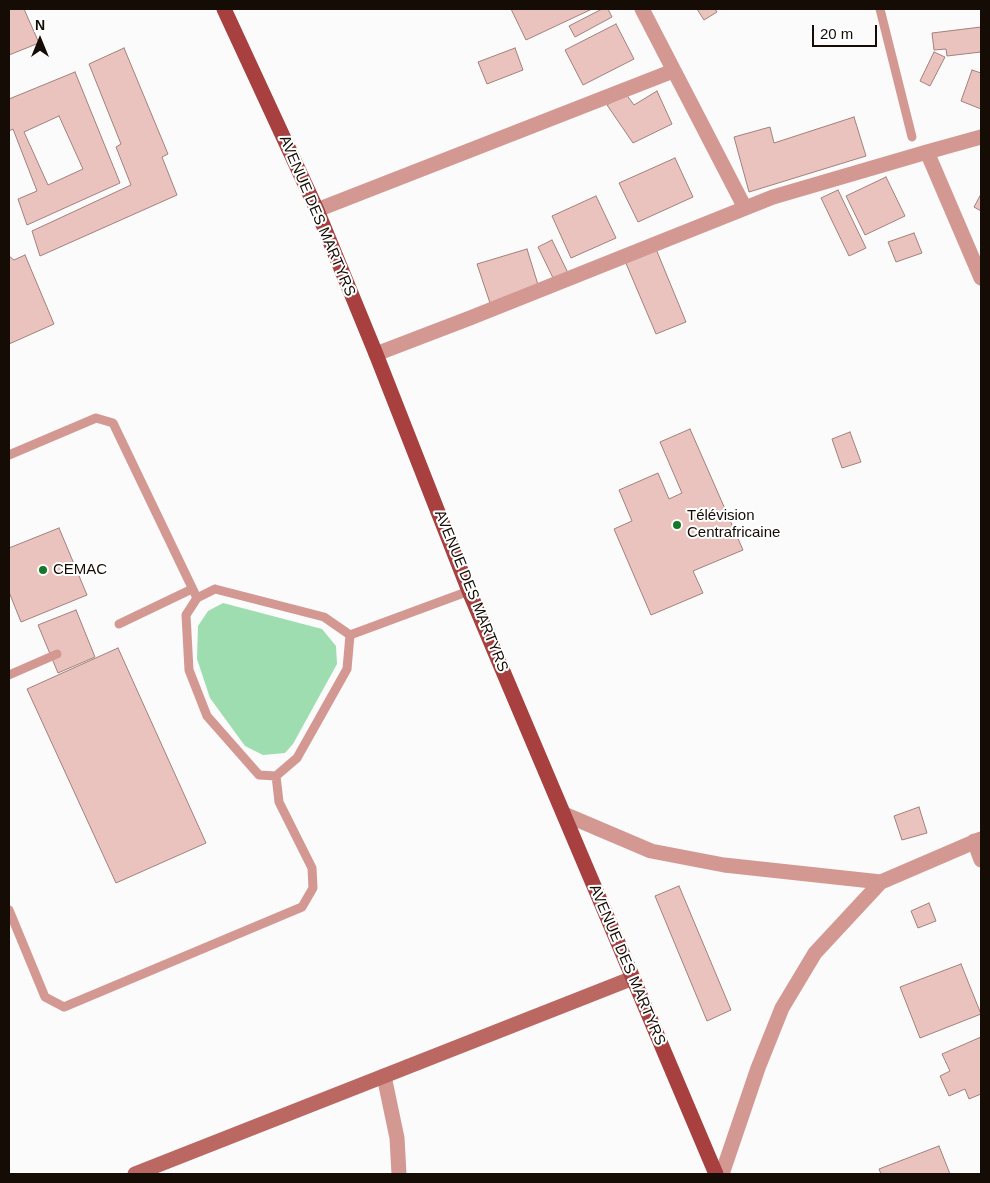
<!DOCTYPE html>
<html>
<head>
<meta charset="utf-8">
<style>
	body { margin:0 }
	#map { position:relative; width:990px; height:1183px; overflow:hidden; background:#fbfbfb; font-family:Helvetica,sans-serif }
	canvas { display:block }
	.frame { position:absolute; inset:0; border:10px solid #150c05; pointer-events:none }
	.north { position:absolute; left:15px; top:15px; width:50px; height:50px; -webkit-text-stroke:4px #fff; paint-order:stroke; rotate:0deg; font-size:14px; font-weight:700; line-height:20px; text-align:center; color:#150c05 }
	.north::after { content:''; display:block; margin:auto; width:18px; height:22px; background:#150c05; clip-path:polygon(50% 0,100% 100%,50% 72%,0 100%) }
	.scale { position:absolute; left:812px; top:25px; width:65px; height:22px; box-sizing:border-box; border:2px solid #150c05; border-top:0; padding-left:6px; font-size:15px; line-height:18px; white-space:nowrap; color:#150c05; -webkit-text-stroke:4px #fff; paint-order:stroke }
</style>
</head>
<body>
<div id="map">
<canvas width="990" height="1183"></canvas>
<div class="frame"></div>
<div class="north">N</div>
<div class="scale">20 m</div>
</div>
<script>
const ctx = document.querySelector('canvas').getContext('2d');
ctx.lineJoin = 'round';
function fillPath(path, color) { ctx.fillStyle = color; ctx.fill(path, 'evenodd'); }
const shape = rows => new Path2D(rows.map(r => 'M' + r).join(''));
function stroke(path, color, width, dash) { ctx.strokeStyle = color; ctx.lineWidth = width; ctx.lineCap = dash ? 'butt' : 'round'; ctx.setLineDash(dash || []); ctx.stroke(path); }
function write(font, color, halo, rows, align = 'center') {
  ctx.font = font + ' Helvetica,sans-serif'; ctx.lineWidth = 4; ctx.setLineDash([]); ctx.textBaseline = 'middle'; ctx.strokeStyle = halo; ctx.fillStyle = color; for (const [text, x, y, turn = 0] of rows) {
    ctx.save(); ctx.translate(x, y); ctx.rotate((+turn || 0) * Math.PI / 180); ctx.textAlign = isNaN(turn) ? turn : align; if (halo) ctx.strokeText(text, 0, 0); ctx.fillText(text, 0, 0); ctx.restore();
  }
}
const green = shape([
	[223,603,322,629,336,646,337,664,293,744,285,753,263,755,245,746,210,698,197,659,198,626,208,611]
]);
const building = shape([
	[9,9,24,9,39,43,9,55,9,9],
	[511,9,592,9,526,40,511,9],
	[602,9,608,9,612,17,575,37,569,26,602,9],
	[697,9,715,9,717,12,704,20,697,9],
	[616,24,634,59,583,85,565,50,616,24],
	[981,27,981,52,947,56,946,49,934,50,932,33,981,27],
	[124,48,168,154,162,157,177,195,40,256,32,231,131,185,116,147,121,144,89,64,124,48],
	[515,48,523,70,487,84,478,62,515,48],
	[934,52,945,57,930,86,920,81,934,52],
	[972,70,981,73,981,109,961,101,972,70],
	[75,72,120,183,27,225,18,199,37,191,13,129,9,131,9,99,75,72],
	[59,116,83,169,48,185,24,132,59,116],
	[657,91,672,124,633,143,607,105,626,94,634,105,657,91],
	[854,117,866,156,749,192,734,137,770,127,774,143,854,117],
	[675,158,693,197,638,222,619,183,675,158],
	[886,177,905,216,865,235,846,196,886,177],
	[838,190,866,248,849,256,821,198,838,190],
	[981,194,981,211,974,207,981,194],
	[596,196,616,238,571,258,552,216,596,196],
	[914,233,922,253,896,262,888,242,914,233],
	[552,240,568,273,554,280,538,247,552,240],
	[527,249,539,288,490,303,477,264,527,249],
	[656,249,686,322,656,334,625,261,656,249],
	[25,255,54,324,9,344,9,256,14,260,25,255],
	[690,429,743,550,693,571,703,593,651,615,614,529,632,521,619,490,658,473,669,499,682,493,660,442,690,429],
	[850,432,861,462,842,468,832,439,850,432],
	[59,528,87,595,21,622,9,592,9,548,59,528],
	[76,610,95,657,58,673,38,625,76,610],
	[118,648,206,843,116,883,27,689,118,648],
	[919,807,927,833,902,840,894,816,919,807],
	[679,886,731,1010,707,1021,655,896,679,886],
	[929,903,936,921,918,928,911,911,929,903],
	[961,964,981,1014,920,1038,900,987,961,964],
	[981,1037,981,1094,969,1099,965,1089,949,1096,940,1076,950,1071,942,1054,981,1037],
	[939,1146,950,1174,881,1174,879,1169,939,1146]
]);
const lane = shape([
	[880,9,912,137],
	[9,455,96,418,113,423,197,598],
	[215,589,324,617,350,635,347,669,297,758,276,776,259,775,207,716,189,670,186,615,197,598,215,589],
	[119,624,192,589],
	[350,635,469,591],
	[9,675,57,654],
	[9,910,45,997,64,1007,302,907,313,888,312,868,279,802,276,776]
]);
const street = shape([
	[642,9,745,208],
	[927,152,981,278],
	[317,210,673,71],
	[376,354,470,318,773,197,927,152,981,137],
	[564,814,651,851,724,865,881,882],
	[974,841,981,860],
	[384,1076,397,1138,399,1174],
	[722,1174,758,1068,782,1008,815,953,881,882,981,839]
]);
const secondary = shape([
	[135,1174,633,978]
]);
const primary = shape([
	[224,9,317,210,376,354,469,591,716,1174]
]);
const markers = [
	[677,525,5,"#157728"],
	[43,570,5,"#157728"]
];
const streetNames = [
	["AVENUE DES MARTYRS",317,216,67],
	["AVENUE DES MARTYRS",471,591,68],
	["AVENUE DES MARTYRS",627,965,67]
];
const poiNames = [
	["Télévision",687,516],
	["Centrafricaine",687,533],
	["CEMAC",53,570]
];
fillPath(green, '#9eddaf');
fillPath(building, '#eac3be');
stroke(building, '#a3807b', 1);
stroke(lane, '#d49893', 9);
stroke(street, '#d49893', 15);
stroke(secondary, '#bb6762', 15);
stroke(primary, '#a7403e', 15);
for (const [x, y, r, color] of markers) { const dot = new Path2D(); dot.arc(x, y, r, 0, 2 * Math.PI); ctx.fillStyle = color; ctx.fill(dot); stroke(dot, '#fff', 2); }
write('15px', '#150c05', '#fff', streetNames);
write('15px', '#150c05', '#fff', poiNames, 'left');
</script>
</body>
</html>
